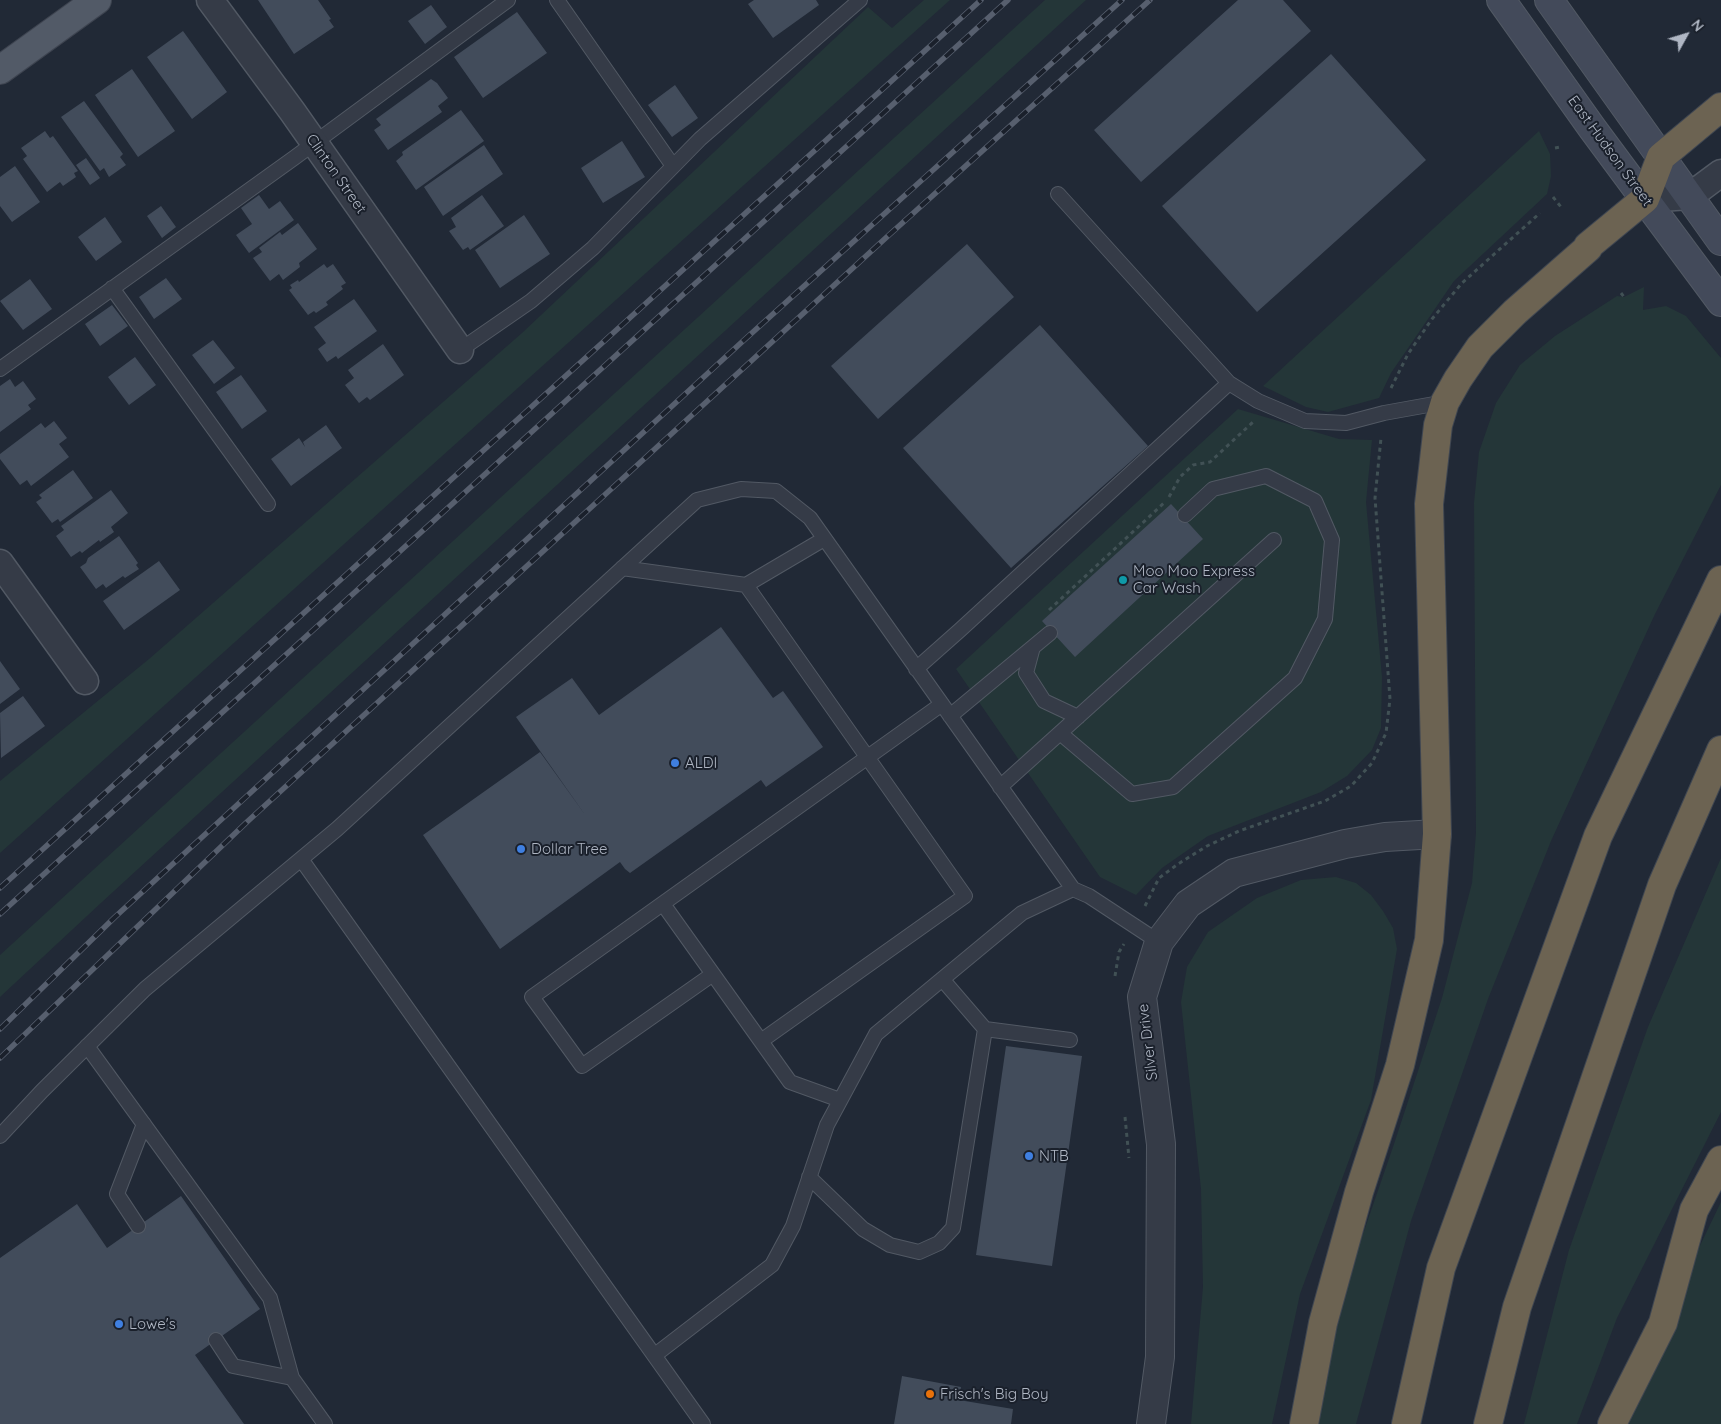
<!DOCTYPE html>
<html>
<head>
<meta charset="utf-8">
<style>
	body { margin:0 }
	#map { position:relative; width:1721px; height:1424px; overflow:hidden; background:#212936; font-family:Quicksand,sans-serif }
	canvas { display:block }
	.north { position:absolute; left:1661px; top:10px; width:50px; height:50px; -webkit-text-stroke:4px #1a202b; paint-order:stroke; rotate:51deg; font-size:14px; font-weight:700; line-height:20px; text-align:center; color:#afb6c3 }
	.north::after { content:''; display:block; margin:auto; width:18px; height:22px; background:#afb6c3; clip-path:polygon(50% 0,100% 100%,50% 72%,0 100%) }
</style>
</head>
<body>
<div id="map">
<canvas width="1721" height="1424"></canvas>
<div class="north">N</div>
</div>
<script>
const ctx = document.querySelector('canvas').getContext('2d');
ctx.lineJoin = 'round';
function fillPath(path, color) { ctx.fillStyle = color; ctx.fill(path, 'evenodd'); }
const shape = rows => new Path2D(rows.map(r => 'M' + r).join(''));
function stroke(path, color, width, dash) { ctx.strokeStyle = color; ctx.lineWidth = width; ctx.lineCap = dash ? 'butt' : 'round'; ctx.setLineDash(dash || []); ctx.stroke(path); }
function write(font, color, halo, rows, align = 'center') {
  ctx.font = font + ' Quicksand,sans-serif'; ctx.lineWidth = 4; ctx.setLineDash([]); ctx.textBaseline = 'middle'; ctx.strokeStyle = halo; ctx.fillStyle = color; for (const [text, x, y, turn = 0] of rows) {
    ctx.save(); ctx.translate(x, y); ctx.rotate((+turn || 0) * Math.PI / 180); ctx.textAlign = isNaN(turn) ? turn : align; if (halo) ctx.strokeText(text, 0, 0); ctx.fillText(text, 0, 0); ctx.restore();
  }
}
const green = shape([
	[924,0,950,0,0,853,0,781,149,659,522,333,868,7,892,28],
	[1045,0,1086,0,102,902,0,997,0,955],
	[1539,131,1550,154,1551,176,1547,194,1454,281,1391,373,1379,398,1328,412,1306,407,1263,386],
	[1644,287,1643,310,1666,306,1686,316,1721,358,1721,485,1655,614,1551,841,1488,999,1411,1221,1356,1424,1310,1424,1342,1295,1394,1144,1442,998,1472,883,1476,833,1474,503,1479,452,1496,403,1520,365,1555,336,1617,296,1624,297],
	[1238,409,1339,439,1372,440,1366,502,1382,677,1381,728,1372,750,1347,776,1321,792,1208,836,1162,868,1136,895,1100,877,956,669],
	[1721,858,1721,1112,1617,1318,1577,1424,1524,1424,1569,1250,1648,1027],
	[1336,877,1356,883,1371,895,1383,911,1393,928,1397,949,1371,1100,1300,1294,1272,1424,1191,1424,1203,1287,1201,1189,1181,1002,1187,967,1208,932,1257,898,1301,880],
	[1721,1202,1721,1424,1619,1424,1642,1366]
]);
const building = shape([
	[258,0,318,0,331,19,329,20,334,27,294,54],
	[754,0,816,0,819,5,773,38,748,4],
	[1238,0,1283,0,1311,31,1141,182,1094,130],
	[431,5,447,27,425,44,408,21],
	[517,12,547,53,483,98,454,57],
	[183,31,227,92,192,119,147,57],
	[1331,54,1426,160,1257,312,1162,206],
	[132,69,175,131,138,157,95,95],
	[431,79,437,83,448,98,438,106,442,112,388,150,374,130,381,125,376,119],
	[675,85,698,118,672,137,648,105],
	[84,101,123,154,120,157,126,165,109,177,104,168,100,171,61,117],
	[461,110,484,141,416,190,396,161,403,155,402,152],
	[45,131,50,138,53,136,78,171,74,173,76,177,63,186,60,182,47,192,23,159,27,156,21,148],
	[622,141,645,177,603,203,581,168],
	[484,145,503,174,443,216,424,187],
	[86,158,100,178,90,185,76,165],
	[15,166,40,202,12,222,0,206,0,177],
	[259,195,269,209,280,201,294,220,249,253,236,235,252,224,241,208],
	[482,195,504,226,470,250,468,247,463,250,449,231,456,227,451,218],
	[161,206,176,227,162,238,147,216],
	[524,215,550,254,500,288,475,250],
	[105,217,122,242,96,261,78,237],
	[298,223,317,249,299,263,300,267,283,280,279,274,270,281,253,258,262,252,259,248,280,232,282,235],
	[967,244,1014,297,878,419,831,366],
	[324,264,327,268,333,264,346,283,341,286,343,289,326,302,328,305,316,313,314,311,308,315,289,290,292,288,290,285,298,280,299,282],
	[166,278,182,299,154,319,139,297],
	[30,279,52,309,23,330,0,301],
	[354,299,377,331,338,359,336,356,327,362,318,349,326,343,314,327],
	[112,305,128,326,100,346,85,324],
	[1040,325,1148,446,1011,568,903,448],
	[213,340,235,368,214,384,192,355],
	[383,344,404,375,370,400,367,397,359,403,345,385,354,378,348,370],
	[135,357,156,385,129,405,108,377],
	[241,375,267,411,242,429,216,392],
	[10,379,15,387,23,381,36,399,28,405,31,409,0,432,0,386],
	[54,421,67,438,59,444,69,457,31,486,27,480,20,485,0,459,0,454,41,423,45,428],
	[326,425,342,448,291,486,271,459,299,438,305,447,303,442],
	[73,470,93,498,60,522,58,519,52,523,36,502,42,498,39,495],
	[111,490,128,513,111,527,114,532,100,542,99,540,82,553,80,551,71,557,56,536,64,530,61,526],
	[1171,504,1203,539,1075,657,1042,621],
	[119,536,138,563,136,565,139,569,125,578,123,576,106,588,103,584,96,589,80,567,86,563,88,558],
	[159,561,180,590,124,630,103,601],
	[721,627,773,698,783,691,823,747,766,787,761,780,630,873,625,869,620,862,500,949,423,835,540,752,586,816,516,717,572,678,599,715],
	[0,661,20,689,0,704],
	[23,696,45,726,1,758,0,713],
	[1006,1046,1082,1056,1052,1266,976,1255],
	[181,1196,260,1309,195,1355,244,1424,0,1424,0,1258,77,1204,107,1248],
	[902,1376,961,1387,959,1400,1013,1409,1011,1424,894,1424]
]);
const path = shape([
	[1555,148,1560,147],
	[1553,197,1561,207],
	[1621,293,1624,297],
	[1391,388,1408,354,1432,319,1462,283,1540,213],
	[1169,497,1180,477,1193,465,1210,462,1253,422],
	[1049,610,1165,502],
	[1145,906,1159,878,1178,864,1207,846,1239,831,1325,801,1351,786,1372,763,1386,733,1390,699,1375,498,1381,438],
	[1115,976,1119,952,1124,944],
	[1125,1117,1129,1158]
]);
const service = shape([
	[557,0,673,166],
	[112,288,268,504],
	[460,350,531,301,593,248,700,139,860,0],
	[0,369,294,158,508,0],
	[1229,383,1258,401,1305,421,1346,423,1384,413,1445,402],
	[622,568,746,585,824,539],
	[746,585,965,896,761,1041],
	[1033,647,1026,673,1044,701,1078,717],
	[916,669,960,630,1229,383,1058,194],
	[950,716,1050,633],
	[1060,733,1132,794,1173,787,1295,678,1325,619,1332,540,1315,501,1266,476,1213,489,1185,515],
	[1000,787,1274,540],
	[301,859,703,1424],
	[663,904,790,1082,840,1100],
	[713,974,582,1066,532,997,942,704],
	[985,1029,1070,1040],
	[87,1046,270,1298,292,1378,325,1424],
	[0,1136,42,1091,145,989,337,829,697,500,741,489,776,491,810,518,1073,889],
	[809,1177,863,1229,890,1245,919,1252,939,1243,953,1228,985,1029,942,979],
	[138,1226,117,1194,144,1124],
	[216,1340,233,1366,292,1378],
	[655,1355,772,1265,793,1226,827,1125,876,1034,1022,913,1073,889,1089,896,1159,942]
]);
const minor = shape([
	[210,0,292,111,460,350],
	[1645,199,1690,196,1721,173],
	[0,563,85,681]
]);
const tertiary = shape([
	[1151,1424,1160,1357,1161,1144,1142,997,1159,942,1188,904,1234,873,1345,844,1385,837,1437,834]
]);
const secondary = shape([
	[1501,0,1592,128,1721,302],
	[1549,0,1721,241]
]);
const primary = shape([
	[0,70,97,0]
]);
const motorway = shape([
	[1304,1424,1323,1323,1359,1192,1400,1065,1429,940,1437,834,1429,504,1438,425,1445,402,1458,379,1480,347,1515,312,1588,248,1588,246,1645,199,1661,157,1721,107],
	[1406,1424,1441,1268,1598,836,1721,580],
	[1488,1424,1517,1307,1662,885,1721,750],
	[1612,1424,1663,1323,1694,1210,1721,1160]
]);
const rail = shape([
	[0,888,981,0],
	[0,914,1008,0],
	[0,1029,115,917,743,341,1122,0],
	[0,1058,248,821,889,235,1150,0]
]);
const markers = [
	[1123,580,5,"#0f9aa8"],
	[675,763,5,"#3f7fe0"],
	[521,849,5,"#3f7fe0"],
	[1029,1156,5,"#3f7fe0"],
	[119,1324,5,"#3f7fe0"],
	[930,1394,5,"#e8710a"]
];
const streetNames = [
	["East Hudson Street",1610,151,54],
	["Clinton Street",336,174,55],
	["Silver Drive",1148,1042,-97]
];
const poiNames = [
	["Moo Moo Express",1133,571],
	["Car Wash",1133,588],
	["ALDI",685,763],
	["Dollar Tree",531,849],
	["NTB",1039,1156],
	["Lowe's",129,1324],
	["Frisch's Big Boy",940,1394]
];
fillPath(green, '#243638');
fillPath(building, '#424c5b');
stroke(service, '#525964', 16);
stroke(minor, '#525964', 29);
stroke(tertiary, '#525964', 30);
stroke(secondary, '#525964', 30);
stroke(primary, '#3e4450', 30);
stroke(motorway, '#3f4651', 30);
stroke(path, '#415155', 3, [4, 4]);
stroke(service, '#353b47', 14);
stroke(minor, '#353b47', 26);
stroke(tertiary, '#353b47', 28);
stroke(secondary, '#434a5a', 28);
stroke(primary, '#525a67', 28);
stroke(motorway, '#6c6352', 28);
stroke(rail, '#575f6e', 5.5);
stroke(rail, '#1a202b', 4, [11]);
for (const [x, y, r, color] of markers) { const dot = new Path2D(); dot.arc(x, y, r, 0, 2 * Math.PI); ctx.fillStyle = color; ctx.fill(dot); stroke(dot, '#1a202b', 2); }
write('15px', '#afb6c3', '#1a202b', streetNames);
write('15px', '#afb6c3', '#1a202b', poiNames, 'left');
</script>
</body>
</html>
